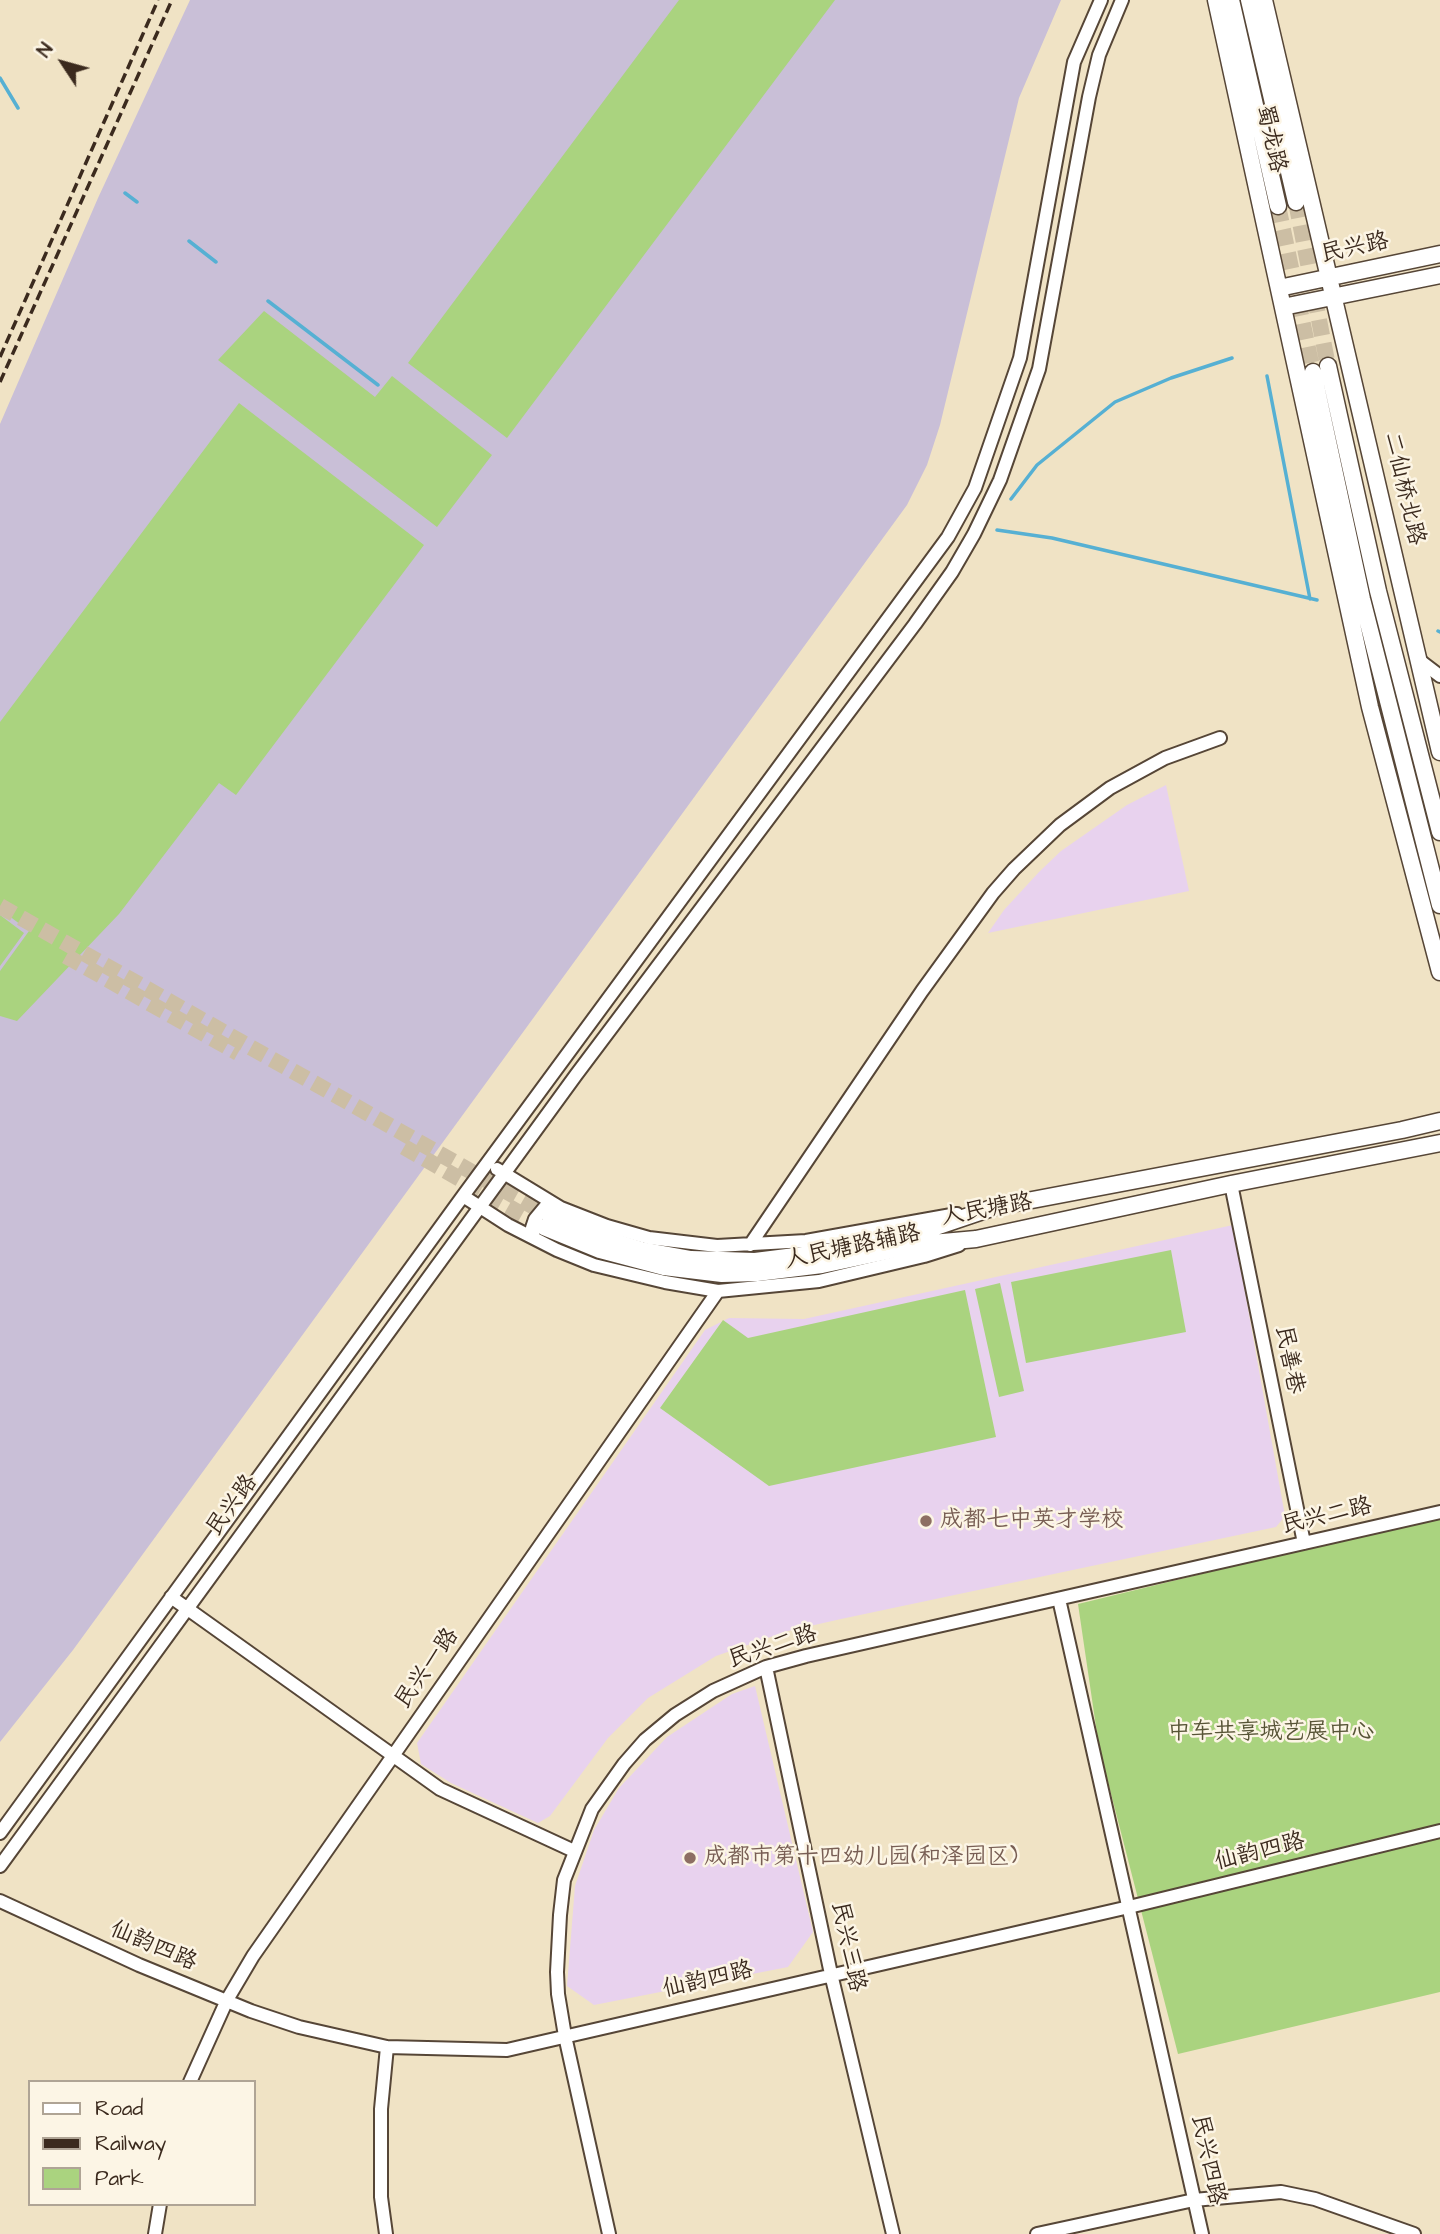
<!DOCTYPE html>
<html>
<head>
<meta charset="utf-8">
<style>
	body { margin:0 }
	#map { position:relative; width:1440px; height:2234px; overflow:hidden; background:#f0e3c5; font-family:"Architects Daughter",sans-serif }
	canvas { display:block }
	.legend { position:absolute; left:28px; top:2080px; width:228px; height:126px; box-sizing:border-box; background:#fcf5e5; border:2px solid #afa495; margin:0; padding:9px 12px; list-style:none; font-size:21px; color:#3b2a1e }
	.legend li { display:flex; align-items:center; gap:14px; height:35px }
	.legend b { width:35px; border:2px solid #afa495 }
	.north { position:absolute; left:28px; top:28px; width:70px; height:70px; -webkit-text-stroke:5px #fcf5e5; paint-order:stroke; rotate:306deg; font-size:19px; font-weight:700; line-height:28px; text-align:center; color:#3b2a1e }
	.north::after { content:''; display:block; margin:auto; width:24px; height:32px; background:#3b2a1e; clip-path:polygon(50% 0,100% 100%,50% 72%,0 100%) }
</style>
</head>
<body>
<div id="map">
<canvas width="1440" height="2234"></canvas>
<ul class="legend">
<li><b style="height:9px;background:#fff"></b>Road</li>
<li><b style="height:9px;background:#3b2a1e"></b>Railway</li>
<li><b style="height:19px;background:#aad37f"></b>Park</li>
</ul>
<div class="north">N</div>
</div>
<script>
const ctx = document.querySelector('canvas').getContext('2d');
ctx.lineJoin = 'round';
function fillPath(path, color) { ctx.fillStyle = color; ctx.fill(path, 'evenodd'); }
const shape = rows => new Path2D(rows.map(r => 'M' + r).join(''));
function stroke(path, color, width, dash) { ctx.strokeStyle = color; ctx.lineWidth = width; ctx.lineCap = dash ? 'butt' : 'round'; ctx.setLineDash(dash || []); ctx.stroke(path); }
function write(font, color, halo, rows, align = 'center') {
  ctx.font = font + ' "Architects Daughter","LXGW WenKai TC",sans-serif'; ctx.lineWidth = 5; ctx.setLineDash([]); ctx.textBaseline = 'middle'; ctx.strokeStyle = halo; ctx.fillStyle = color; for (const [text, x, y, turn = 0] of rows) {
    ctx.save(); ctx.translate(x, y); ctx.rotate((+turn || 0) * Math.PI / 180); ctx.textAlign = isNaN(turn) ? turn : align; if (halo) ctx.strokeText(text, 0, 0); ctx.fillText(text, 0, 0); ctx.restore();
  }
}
const built = shape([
	[1166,785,1189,891,988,933,1004,910,1039,872,1061,851,1127,805],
	[1233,1225,1285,1516,1276,1527,841,1619,788,1631,716,1656,648,1698,608,1738,550,1816,538,1823,451,1783,421,1764,417,1743,705,1330,729,1318,804,1319],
	[755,1686,813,1932,788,1967,594,2005,567,1986,575,1886,594,1830,619,1788,667,1737,732,1694]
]);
const industrial = shape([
	[190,0,1061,0,1019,98,940,425,927,465,907,505,73,1650,0,1742,0,424,98,198]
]);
const green = shape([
	[679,0,835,0,507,438,408,363],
	[264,311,375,397,392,376,492,455,437,527,218,360],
	[239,403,424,545,236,795,219,783,119,914,17,1021,0,1016,0,971,29,931,0,909,0,722],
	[0,915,24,933,0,966],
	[1171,1250,1186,1332,1026,1363,1011,1282],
	[1000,1283,1024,1391,999,1397,975,1289],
	[965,1290,996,1437,769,1486,660,1408,723,1320,748,1338],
	[1440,1516,1440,1992,1178,2054,1099,1747,1078,1604]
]);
const stream = shape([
	[0,78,18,108],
	[125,193,137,202],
	[189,241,216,262],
	[268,301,378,385],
	[1267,376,1310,599],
	[1011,499,1037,465,1115,402,1171,378,1232,358],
	[997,530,1052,538,1317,600],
	[1438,631,1440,632]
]);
const majorTunnel = shape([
	[1296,202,1328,366],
	[1278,206,1313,372],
	[0,906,550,1216],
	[66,956,238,1053],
	[404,1147,544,1227]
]);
const minor = shape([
	[1419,660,1440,676],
	[497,1169,561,1208,607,1226,649,1238,717,1246,806,1241,957,1214],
	[1231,1184,1304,1543],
	[463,1196,508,1225,557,1250,594,1265,665,1282,718,1291,819,1281,924,1256,959,1245],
	[534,1238,532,1228,535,1219,545,1207,554,1204],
	[750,1245,922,991,993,893,1014,869,1060,825,1110,788,1165,758,1220,738],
	[171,1597,440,1789,574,1851],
	[1059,1599,1202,2234],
	[766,1667,831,1974,893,2234],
	[0,1833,463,1196,948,537,975,488,1020,358,1074,62,1101,0],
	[0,1866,576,1075,915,624,952,572,974,534,1000,480,1039,369,1089,97,1099,55,1122,0],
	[0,1901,139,1965,251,2011,299,2027,387,2047,507,2050,1129,1907,1440,1831],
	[190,2082,227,2000,253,1956,718,1291],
	[155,2234,160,2204],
	[386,2234,381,2197,381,2109,387,2047],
	[609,2234,565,2036,558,1994,557,1972,560,1915,564,1880,592,1809,624,1764,645,1740,675,1715,713,1691,766,1667,806,1656,1440,1512],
	[1037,2234,1194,2200,1281,2192,1315,2199,1414,2234]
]);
const major = shape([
	[1216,0,1370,707,1440,972],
	[1231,0,1278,206],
	[1249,0,1296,202],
	[1264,0,1440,752],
	[1279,288,1440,254],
	[1283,307,1440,275],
	[1328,366,1378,591,1440,832],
	[1313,372,1362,599,1440,905],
	[550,1216,605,1239,641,1250,691,1259,755,1261,827,1252,927,1230,995,1207,1402,1130,1440,1121],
	[544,1227,600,1250,664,1267,722,1274,757,1273,822,1265,921,1244,976,1239,1231,1184,1440,1143]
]);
const rail = shape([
	[0,357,158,0],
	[0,382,172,0]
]);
const markers = [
	[926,1521,7,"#8d6e63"],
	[690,1858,7,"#8d6e63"]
];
const streetNames = [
	["蜀龙路",1270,139,78],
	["民兴路",1355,249,-12],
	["二仙桥北路",1403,489,77],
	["人民塘路",987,1211,-10],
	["人民塘路辅路",853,1248,-12],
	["民善巷",1288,1360,79],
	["民兴路",233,1506,-54],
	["民兴二路",1327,1517,-13],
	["民兴二路",773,1648,-18],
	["民兴一路",428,1669,-55],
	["仙韵四路",1260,1853,-14],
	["仙韵四路",153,1947,23],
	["民兴三路",847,1947,78],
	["仙韵四路",708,1981,-13],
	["民兴四路",1207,2160,78]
];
const educationNames = [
	["成都七中英才学校",940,1521],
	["成都市第十四幼儿园(和泽园区)",704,1858]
];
const parkNames = [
	["中车共享城艺展中心",1271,1733]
];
fillPath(built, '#e8d2ee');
fillPath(industrial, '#c9bfd7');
fillPath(green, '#aad37f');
stroke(stream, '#56b0d3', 3.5);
stroke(majorTunnel, '#ccbea4', 16, [16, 8]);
stroke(minor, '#564637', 16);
stroke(major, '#564637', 19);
stroke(minor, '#fff', 12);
stroke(major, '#fff', 16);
stroke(rail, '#3b2a1e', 3.5, [10, 5]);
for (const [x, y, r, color] of markers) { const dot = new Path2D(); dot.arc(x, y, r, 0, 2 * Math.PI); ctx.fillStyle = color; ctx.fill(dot); stroke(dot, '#fcf5e5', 2.5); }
write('23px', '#3b2a1e', '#fcf5e5', streetNames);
write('23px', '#785e54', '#fcf5e5', educationNames, 'left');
write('23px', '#575436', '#fcf5e5', parkNames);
</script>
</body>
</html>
